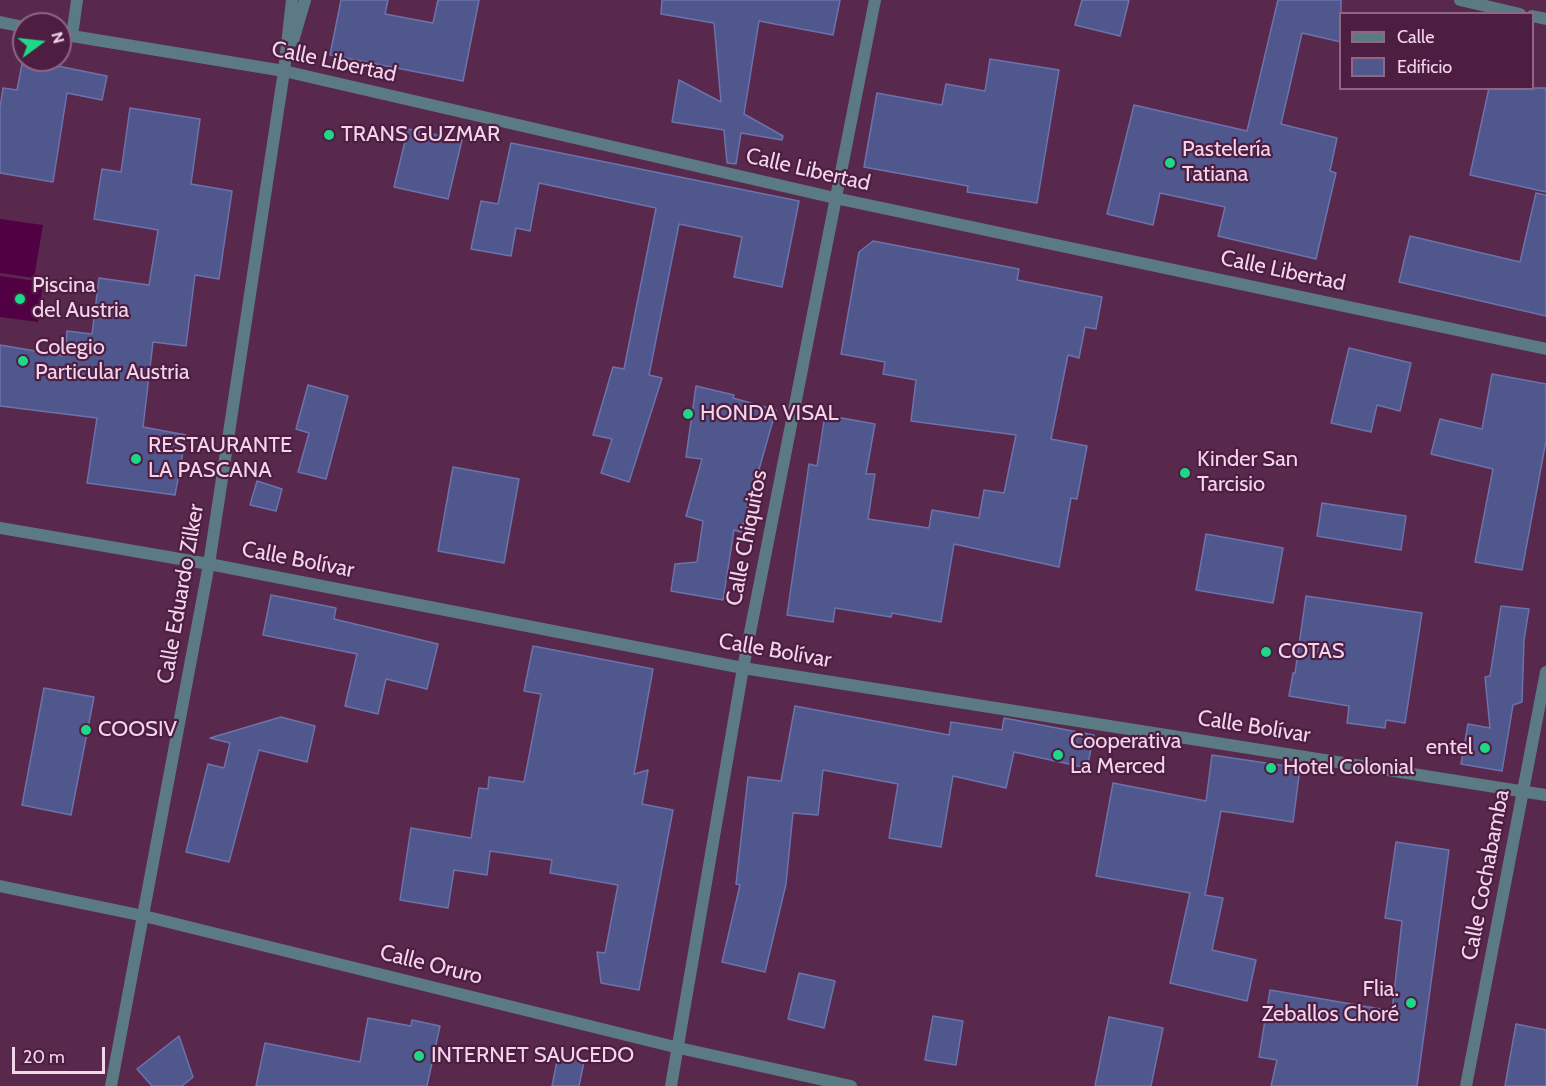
<!DOCTYPE html>
<html>
<head>
<meta charset="utf-8">
<style>
	body { margin:0 }
	#map { position:relative; width:1546px; height:1086px; overflow:hidden; background:#58294d; font-family:Cabin,sans-serif }
	canvas { display:block }
	.legend { position:absolute; left:1339px; top:12px; width:195px; height:78px; box-sizing:border-box; background:#4d1e42; border:2px solid #8f6785; margin:0; padding:8px 10px; list-style:none; font-size:18px; color:#f3d5ea }
	.legend li { display:flex; align-items:center; gap:12px; height:30px }
	.legend b { width:30px; border:2px solid #8f6785 }
	.north { position:absolute; left:12px; top:12px; width:60px; height:60px; box-sizing:border-box; background:#4d1e42; border:2px solid #8f6785; border-radius:50%; rotate:75deg; font-size:16px; font-weight:700; line-height:24px; text-align:center; color:#f3d5ea }
	.north::after { content:''; display:block; margin:auto; width:21px; height:27px; background:#1ed888; clip-path:polygon(50% 0,100% 100%,50% 72%,0 100%) }
	.scale { position:absolute; left:12px; top:1047px; width:93px; height:27px; box-sizing:border-box; border:3px solid #f3d5ea; border-top:0; padding-left:8px; font-size:18px; line-height:21px; white-space:nowrap; color:#f3d5ea; -webkit-text-stroke:4px #4d1e42; paint-order:stroke }
</style>
</head>
<body>
<div id="map">
<canvas width="1546" height="1086"></canvas>
<ul class="legend">
<li><b style="height:8px;background:#5b7a83"></b>Calle</li>
<li><b style="height:16px;background:#50578c"></b>Edificio</li>
</ul>
<div class="north">N</div>
<div class="scale">20 m</div>
</div>
<script>
const ctx = document.querySelector('canvas').getContext('2d');
ctx.lineJoin = 'round';
function fillPath(path, color) { ctx.fillStyle = color; ctx.fill(path, 'evenodd'); }
const shape = rows => new Path2D(rows.map(r => 'M' + r).join(''));
function stroke(path, color, width, dash) { ctx.strokeStyle = color; ctx.lineWidth = width; ctx.lineCap = dash ? 'butt' : 'round'; ctx.setLineDash(dash || []); ctx.stroke(path); }
function write(font, color, halo, rows, align = 'center') {
  ctx.font = font + ' Cabin,sans-serif'; ctx.lineWidth = 4.5; ctx.setLineDash([]); ctx.textBaseline = 'middle'; ctx.strokeStyle = halo; ctx.fillStyle = color; for (const [text, x, y, turn = 0] of rows) {
    ctx.save(); ctx.translate(x, y); ctx.rotate((+turn || 0) * Math.PI / 180); ctx.textAlign = isNaN(turn) ? turn : align; if (halo) ctx.strokeText(text, 0, 0); ctx.fillText(text, 0, 0); ctx.restore();
  }
}
const water = shape([
	[0,219,43,225,34,278,0,273],
	[0,276,43,282,38,322,0,317]
]);
const building = shape([
	[341,0,388,0,385,14,433,23,438,0,479,0,463,81,330,55,341,0],
	[662,0,840,0,833,35,759,21,744,114,783,136,782,140,741,133,736,164,727,163,724,130,672,122,679,80,721,102,714,23,661,14,662,0],
	[1082,0,1129,0,1120,36,1075,25,1082,0],
	[1278,0,1341,0,1341,42,1302,33,1281,124,1337,138,1330,171,1336,173,1316,259,1218,236,1225,207,1160,193,1153,225,1107,214,1134,105,1247,131,1278,0],
	[23,59,107,76,102,100,67,93,53,182,0,173,0,108,3,88,17,90,23,59],
	[990,59,1059,70,1037,203,967,192,968,186,864,167,877,93,942,105,946,84,985,91,990,59],
	[1489,88,1546,88,1546,192,1470,175,1489,88],
	[130,108,200,119,191,184,232,191,219,279,195,275,186,346,153,342,143,427,186,435,175,495,87,483,97,418,0,406,0,345,65,356,67,331,92,334,99,278,149,285,158,230,94,219,102,169,121,172,130,108],
	[408,129,462,140,448,199,394,187,408,129],
	[511,143,799,201,782,287,734,277,742,237,679,224,649,375,662,378,629,482,601,473,612,439,593,435,613,367,624,369,656,208,539,183,530,231,516,228,511,256,471,249,481,201,498,204,511,143],
	[1536,193,1546,195,1546,316,1399,282,1410,236,1520,262,1536,193],
	[873,241,1019,269,1017,280,1102,297,1096,329,1085,327,1079,358,1068,355,1051,439,1087,446,1077,499,1071,498,1059,567,954,544,941,622,892,613,891,617,835,608,833,622,787,615,809,464,817,466,825,415,875,424,866,474,875,474,868,519,929,528,932,510,979,518,984,490,1004,493,1016,435,911,421,916,380,883,374,885,362,841,354,859,252,873,241],
	[1349,348,1411,363,1400,411,1377,405,1371,432,1331,423,1349,348],
	[1492,374,1546,384,1546,441,1522,570,1475,562,1493,469,1431,454,1440,419,1482,429,1492,374],
	[308,385,348,396,326,479,298,472,309,433,296,429,308,385],
	[696,386,734,395,733,398,776,410,741,532,734,530,723,600,671,591,675,564,697,562,703,521,686,516,702,459,686,457,696,386],
	[453,467,519,479,504,563,438,551,453,467],
	[257,481,282,489,276,511,250,505,257,481],
	[1322,503,1406,516,1401,550,1317,536,1322,503],
	[1206,534,1283,548,1273,603,1196,590,1206,534],
	[271,595,336,608,334,619,438,644,427,689,386,679,378,714,345,706,357,654,263,635,271,595],
	[1306,596,1422,613,1405,723,1386,720,1385,728,1347,723,1349,706,1289,696,1293,673,1295,673,1306,596],
	[1501,606,1529,609,1524,640,1522,702,1513,705,1502,771,1461,764,1468,724,1490,728,1485,677,1490,676,1501,606],
	[533,646,653,669,634,774,648,770,642,804,673,810,639,990,601,983,597,952,605,953,618,885,550,873,552,860,490,851,487,875,454,870,448,908,400,900,411,828,471,838,479,788,488,789,489,777,524,782,541,694,524,691,533,646],
	[44,688,94,697,71,815,22,805,44,688],
	[795,706,949,735,951,722,1002,730,1004,718,1094,735,1087,768,1014,752,1006,788,953,776,941,847,889,838,898,784,823,770,818,815,793,813,786,884,765,972,722,962,740,885,736,884,748,777,781,781,795,706],
	[281,717,315,726,307,762,259,750,229,862,186,852,208,764,224,768,230,743,210,738,281,717],
	[1212,755,1300,768,1293,822,1221,811,1205,895,1223,898,1212,950,1256,960,1247,1001,1170,983,1190,893,1096,876,1113,783,1206,801,1212,755],
	[1396,842,1449,850,1417,1086,1271,1086,1277,1060,1259,1057,1270,990,1392,1011,1402,921,1385,918,1396,842],
	[799,973,835,981,824,1028,788,1019,799,973],
	[933,1016,963,1021,956,1065,925,1060,933,1016],
	[1109,1017,1163,1028,1151,1086,1095,1086,1109,1017],
	[368,1018,411,1026,412,1020,440,1026,427,1086,256,1086,265,1043,360,1062,368,1018],
	[1516,1024,1546,1030,1546,1086,1505,1086,1516,1024],
	[179,1036,193,1077,182,1086,152,1086,137,1069,179,1036],
	[558,1056,584,1062,579,1086,552,1086,558,1056]
]);
const service = shape([
	[72,36,77,0]
]);
const minor = shape([
	[1460,0,1520,14],
	[1532,16,1546,19],
	[284,71,835,198,1546,349],
	[0,528,209,564,743,668,1546,795],
	[0,886,144,916,679,1048,851,1086],
	[671,1086,743,668,875,0],
	[1466,1086,1546,672]
]);
const tertiary = shape([
	[0,22,24,27],
	[60,34,284,71],
	[293,41,305,0],
	[111,1086,209,564,284,71,292,0]
]);
const markers = [
	[329,135,6,"#1ed888"],
	[1170,163,6,"#1ed888"],
	[20,299,6,"#1ed888"],
	[23,361,6,"#1ed888"],
	[688,414,6,"#1ed888"],
	[136,459,6,"#1ed888"],
	[1185,473,6,"#1ed888"],
	[1266,652,6,"#1ed888"],
	[86,730,6,"#1ed888"],
	[1485,748,6,"#1ed888"],
	[1058,755,6,"#1ed888"],
	[1271,768,6,"#1ed888"],
	[1411,1003,6,"#1ed888"],
	[419,1056,6,"#1ed888"]
];
const streetNames = [
	["Calle Libertad",334,62,12],
	["Calle Libertad",808,170,13],
	["Calle Libertad",1283,271,12],
	["Calle Chiquitos",747,538,-79],
	["Calle Bolívar",298,560,11],
	["Calle Eduardo Zilker",181,594,-80],
	["Calle Bolívar",775,651,10],
	["Calle Bolívar",1254,727,9],
	["Calle Cochabamba",1486,875,-79],
	["Calle Oruro",431,965,14]
];
const poiNames = [
	["TRANS GUZMAR",341,135],
	["Pastelería",1182,150],
	["Tatiana",1182,175],
	["Piscina",32,286],
	["del Austria",32,311],
	["Colegio",35,348],
	["Particular Austria",35,373],
	["HONDA VISAL",700,414],
	["RESTAURANTE",148,446],
	["LA PASCANA",148,471],
	["Kinder San",1197,460],
	["Tarcisio",1197,485],
	["COTAS",1278,652],
	["COOSIV",98,730],
	["Cooperativa",1070,742],
	["La Merced",1070,767],
	["entel",1473,748,"right"],
	["Hotel Colonial",1283,768],
	["Flia.",1399,990,"right"],
	["Zeballos Choré",1399,1015,"right"],
	["INTERNET SAUCEDO",431,1056]
];
fillPath(water, '#520044');
fillPath(building, '#50578c');
stroke(building, '#6c73ab', 1.5);
stroke(service, '#5b7a83', 12);
stroke(minor, '#5b7a83', 12);
stroke(tertiary, '#5b7a83', 12);
for (const [x, y, r, color] of markers) { const dot = new Path2D(); dot.arc(x, y, r, 0, 2 * Math.PI); ctx.fillStyle = color; ctx.fill(dot); stroke(dot, '#4d1e42', 2); }
write('22px', '#f3d5ea', '#4d1e42', streetNames);
write('22px', '#f3d5ea', '#4d1e42', poiNames, 'left');
</script>
</body>
</html>
